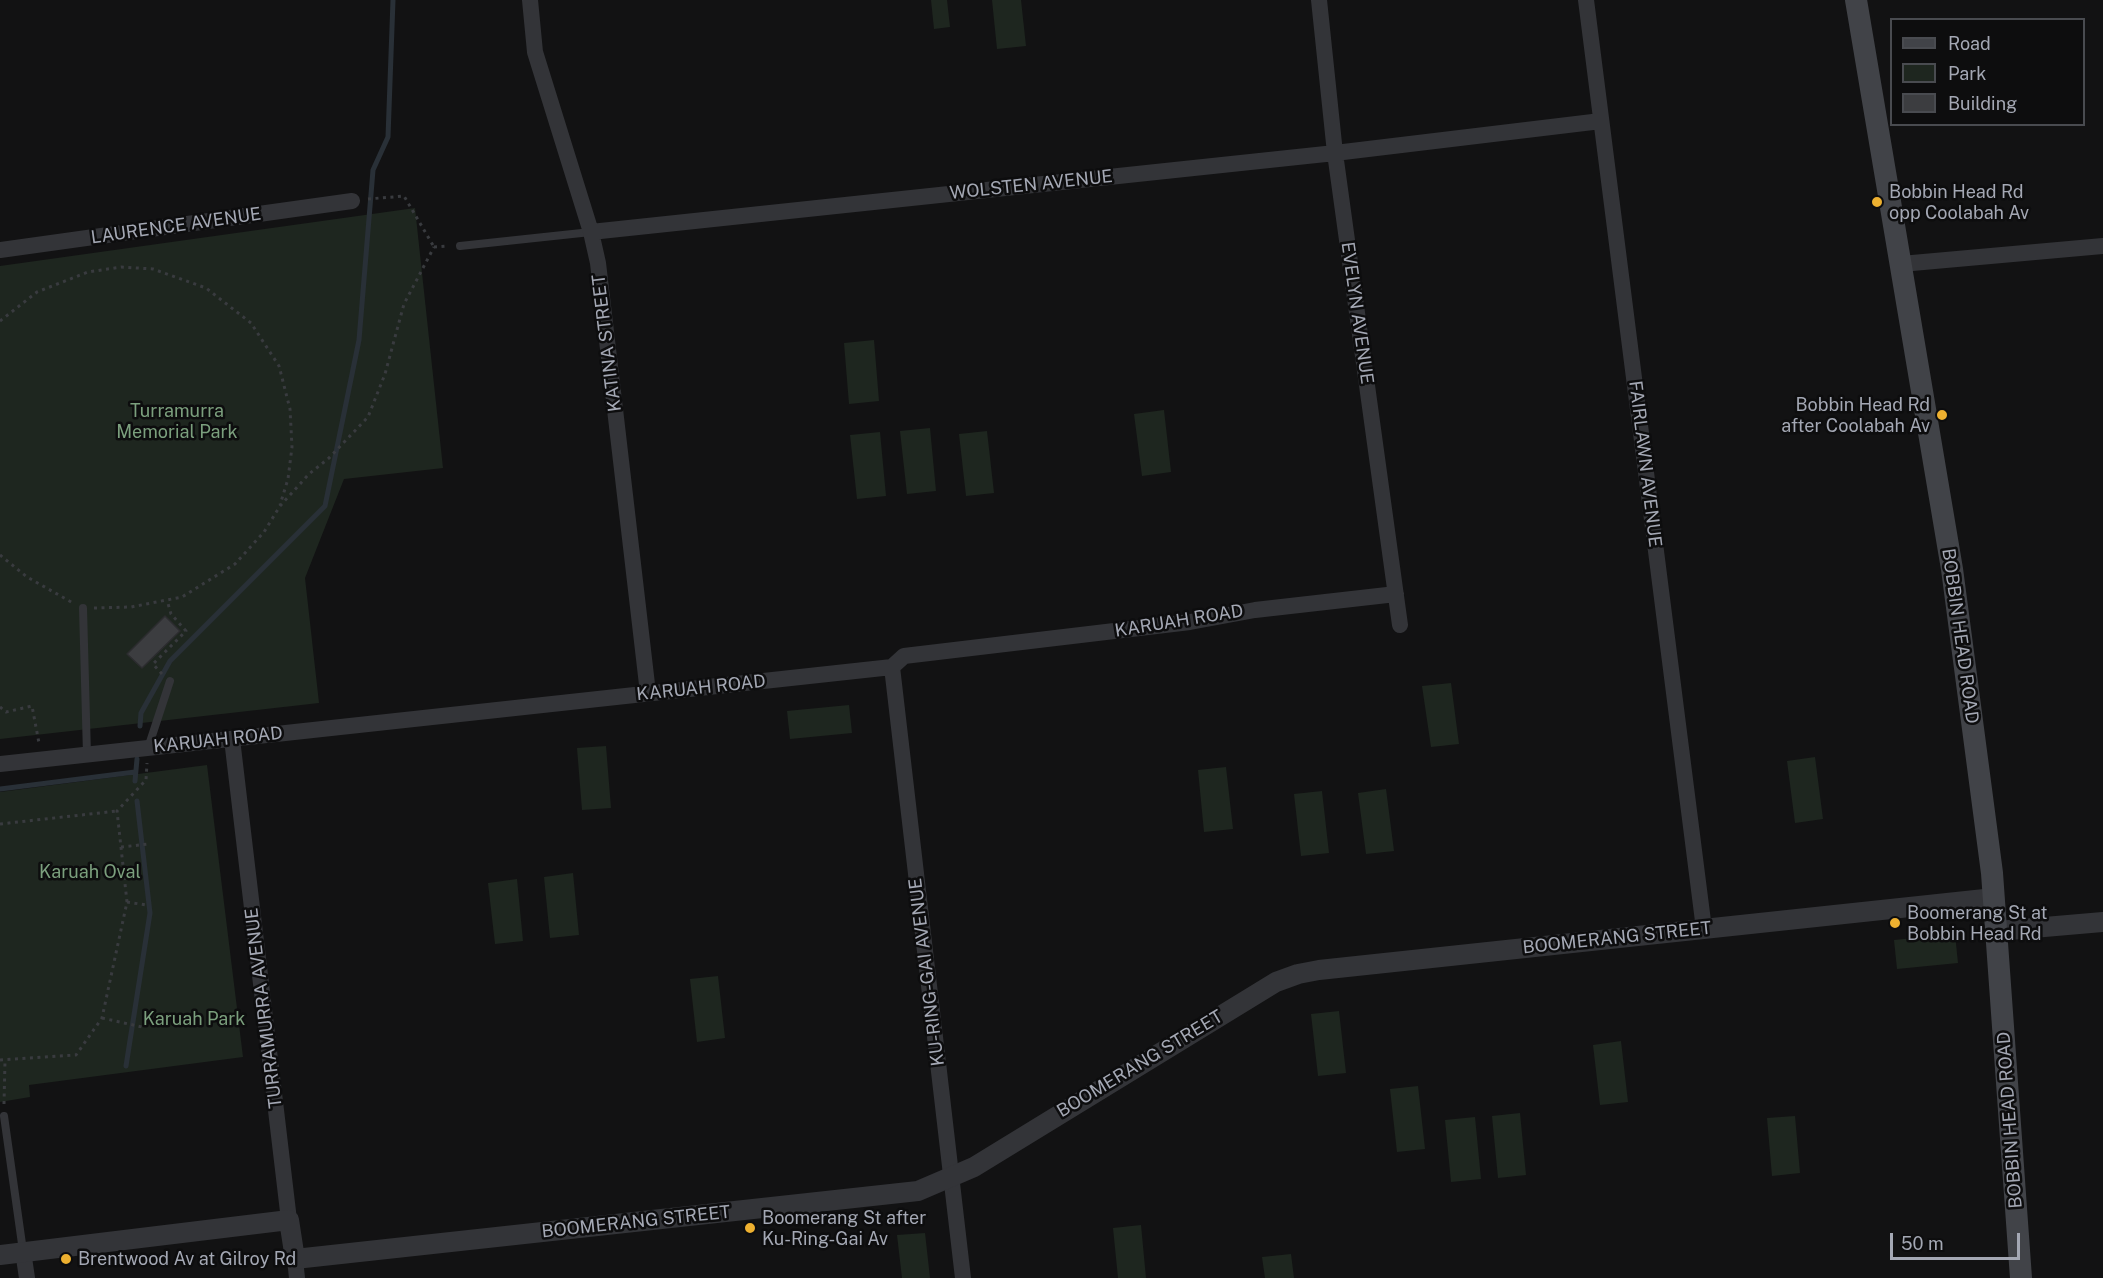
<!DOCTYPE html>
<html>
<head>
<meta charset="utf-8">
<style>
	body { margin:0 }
	#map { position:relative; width:2103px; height:1278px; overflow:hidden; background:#121213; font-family:"Public Sans",sans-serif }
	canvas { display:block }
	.legend { position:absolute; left:1890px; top:18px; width:195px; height:108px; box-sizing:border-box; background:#0d0d0e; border:2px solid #494b50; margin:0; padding:8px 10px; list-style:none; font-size:18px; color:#a4a8b4 }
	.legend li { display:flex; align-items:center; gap:12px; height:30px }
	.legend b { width:30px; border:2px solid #494b50 }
	.scale { position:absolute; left:1890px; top:1233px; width:130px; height:27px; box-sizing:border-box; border:3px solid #a4a8b4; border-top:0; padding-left:8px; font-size:18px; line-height:21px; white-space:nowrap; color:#a4a8b4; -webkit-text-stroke:4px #0d0d0e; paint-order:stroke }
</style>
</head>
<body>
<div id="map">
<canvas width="2103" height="1278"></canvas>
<ul class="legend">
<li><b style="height:8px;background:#414348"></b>Road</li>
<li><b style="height:16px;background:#1e261f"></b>Park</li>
<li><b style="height:16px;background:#3c3d40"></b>Building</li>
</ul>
<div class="scale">50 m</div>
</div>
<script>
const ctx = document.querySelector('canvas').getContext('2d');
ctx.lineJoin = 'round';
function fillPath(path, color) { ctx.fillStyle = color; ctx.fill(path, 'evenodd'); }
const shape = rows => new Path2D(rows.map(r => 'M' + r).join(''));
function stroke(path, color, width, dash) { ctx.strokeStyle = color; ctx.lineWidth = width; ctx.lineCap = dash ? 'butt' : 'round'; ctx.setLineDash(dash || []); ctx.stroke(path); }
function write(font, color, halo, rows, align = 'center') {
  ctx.font = font + ' "Public Sans",sans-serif'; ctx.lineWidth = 5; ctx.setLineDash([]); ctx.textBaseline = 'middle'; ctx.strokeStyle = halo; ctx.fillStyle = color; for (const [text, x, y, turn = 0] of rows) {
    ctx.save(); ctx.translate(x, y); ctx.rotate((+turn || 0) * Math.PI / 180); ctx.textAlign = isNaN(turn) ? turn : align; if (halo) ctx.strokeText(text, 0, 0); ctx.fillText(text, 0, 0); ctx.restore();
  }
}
const green = shape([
	[931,0,947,0,950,27,934,29],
	[992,0,1021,0,1026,46,997,49],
	[415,208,443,468,344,479,305,578,319,703,0,739,0,266],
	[874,340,879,401,849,404,844,343],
	[1164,410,1171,472,1142,476,1134,414],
	[930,428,936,491,907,494,900,431],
	[987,431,994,493,966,496,959,434],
	[880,432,886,496,857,499,850,435],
	[1451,683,1459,744,1431,747,1422,686],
	[849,705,852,733,790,739,787,711],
	[606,746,611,808,582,810,577,748],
	[1815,757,1823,819,1795,823,1787,761],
	[207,765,243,1057,29,1085,30,1097,0,1102,0,792],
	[1226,767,1233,829,1204,832,1198,770],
	[1386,789,1394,851,1366,854,1358,793],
	[1322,791,1329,853,1301,856,1294,794],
	[573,873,579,935,550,938,544,877],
	[517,879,523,941,495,944,488,883],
	[1955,934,1958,963,1897,969,1894,940],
	[718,976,725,1038,697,1042,690,979],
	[1339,1011,1346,1073,1318,1076,1311,1014],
	[1621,1041,1628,1102,1600,1105,1593,1045],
	[1418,1086,1425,1149,1397,1152,1390,1089],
	[1520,1113,1526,1175,1498,1178,1492,1116],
	[1795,1116,1800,1173,1772,1176,1767,1118],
	[1475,1117,1481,1179,1451,1182,1445,1120],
	[1141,1225,1146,1278,1118,1278,1113,1228],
	[925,1233,930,1278,902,1278,897,1235],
	[1291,1254,1294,1278,1265,1278,1262,1257]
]);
const stream = shape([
	[140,726,141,713,170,661,325,506,359,340,373,170,388,137,393,0],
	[135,781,137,759],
	[0,789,135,772],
	[126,1066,150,913,137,801]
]);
const building = shape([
	[165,616,180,631,142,668,127,654,165,616]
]);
const path = shape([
	[368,199,404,196,434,247],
	[434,247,448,246],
	[0,321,37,292,88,272,121,267,153,269,206,288,251,323,279,366,290,409,292,447,288,479,280,505],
	[0,555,27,577,73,603],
	[94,608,131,607,182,597,235,564,264,532,280,506,309,474,329,458,368,417,385,374,404,304,434,247],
	[162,674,153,664,186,631,171,614,167,600],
	[0,707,6,712,32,706,39,743],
	[0,824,117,811],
	[121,847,149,844],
	[127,902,146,905],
	[102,1018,142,1027],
	[0,1060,76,1055,102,1018,127,902,117,811,146,780,147,763],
	[4,1104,5,1061]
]);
const service = shape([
	[460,246,591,232],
	[83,608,87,755],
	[148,748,170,681],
	[4,1116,23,1251]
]);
const minor = shape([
	[530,0,535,52,591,232,598,263,648,693],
	[1319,0,1335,153,1400,625],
	[1586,0,1704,929],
	[591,232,1335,153,1601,121],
	[0,250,352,201],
	[1901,264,2103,246],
	[892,667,963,1278],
	[232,739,289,1220],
	[0,764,892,667,904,656,1190,622,1255,610,1396,594],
	[23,1251,27,1278],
	[295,1259,297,1278]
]);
const tertiary = shape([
	[1998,931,2103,922],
	[0,1255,289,1220,295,1259,918,1191,974,1167,1276,982,1298,974,1319,970,1994,898]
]);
const secondary = shape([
	[1856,0,1952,569,1992,873,2021,1278]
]);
const markers = [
	[1877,202,6,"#edb030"],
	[1942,415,6,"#edb030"],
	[1895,923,6,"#edb030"],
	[750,1228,6,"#edb030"],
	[66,1259,6,"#edb030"]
];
const streetNames = [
	["WOLSTEN AVENUE",1031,185,-6],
	["LAURENCE AVENUE",176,226,-8],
	["EVELYN AVENUE",1357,313,82],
	["KATINA STREET",607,343,-97],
	["FAIRLAWN AVENUE",1645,464,83],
	["KARUAH ROAD",1179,621,-9],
	["BOBBIN HEAD ROAD",1960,636,82],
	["KARUAH ROAD",701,688,-6],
	["KARUAH ROAD",218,740,-6],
	["BOOMERANG STREET",1617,938,-6],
	["KU-RING-GAI AVENUE",927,972,-97],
	["TURRAMURRA AVENUE",264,1008,-97],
	["BOOMERANG STREET",1140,1064,-31],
	["BOBBIN HEAD ROAD",2010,1120,-94],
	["BOOMERANG STREET",636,1222,-6]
];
const poiNames = [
	["Bobbin Head Rd",1889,192],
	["opp Coolabah Av",1889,213],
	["Bobbin Head Rd",1930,405,"right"],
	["after Coolabah Av",1930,426,"right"],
	["Boomerang St at",1907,913],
	["Bobbin Head Rd",1907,934],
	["Boomerang St after",762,1218],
	["Ku-Ring-Gai Av",762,1239],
	["Brentwood Av at Gilroy Rd",78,1259]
];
const parkNames = [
	["Turramurra",177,411],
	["Memorial Park",177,432],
	["Karuah Oval",90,872],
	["Karuah Park",194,1019]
];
fillPath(green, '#1e261f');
stroke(stream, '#293037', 5);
fillPath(building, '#3c3d40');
stroke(building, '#2c2c2f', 1.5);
stroke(path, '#393b3f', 3, [3, 4.5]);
stroke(service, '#333438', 8);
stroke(minor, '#333438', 16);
stroke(tertiary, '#333438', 20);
stroke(secondary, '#414348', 22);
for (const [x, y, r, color] of markers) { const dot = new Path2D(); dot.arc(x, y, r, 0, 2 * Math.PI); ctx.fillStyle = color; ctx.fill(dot); stroke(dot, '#0d0d0e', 2); }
write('18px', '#a4a8b4', '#0d0d0e', streetNames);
write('18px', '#a4a8b4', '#0d0d0e', poiNames, 'left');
write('18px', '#7b9f7d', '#0d0d0e', parkNames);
</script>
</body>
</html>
